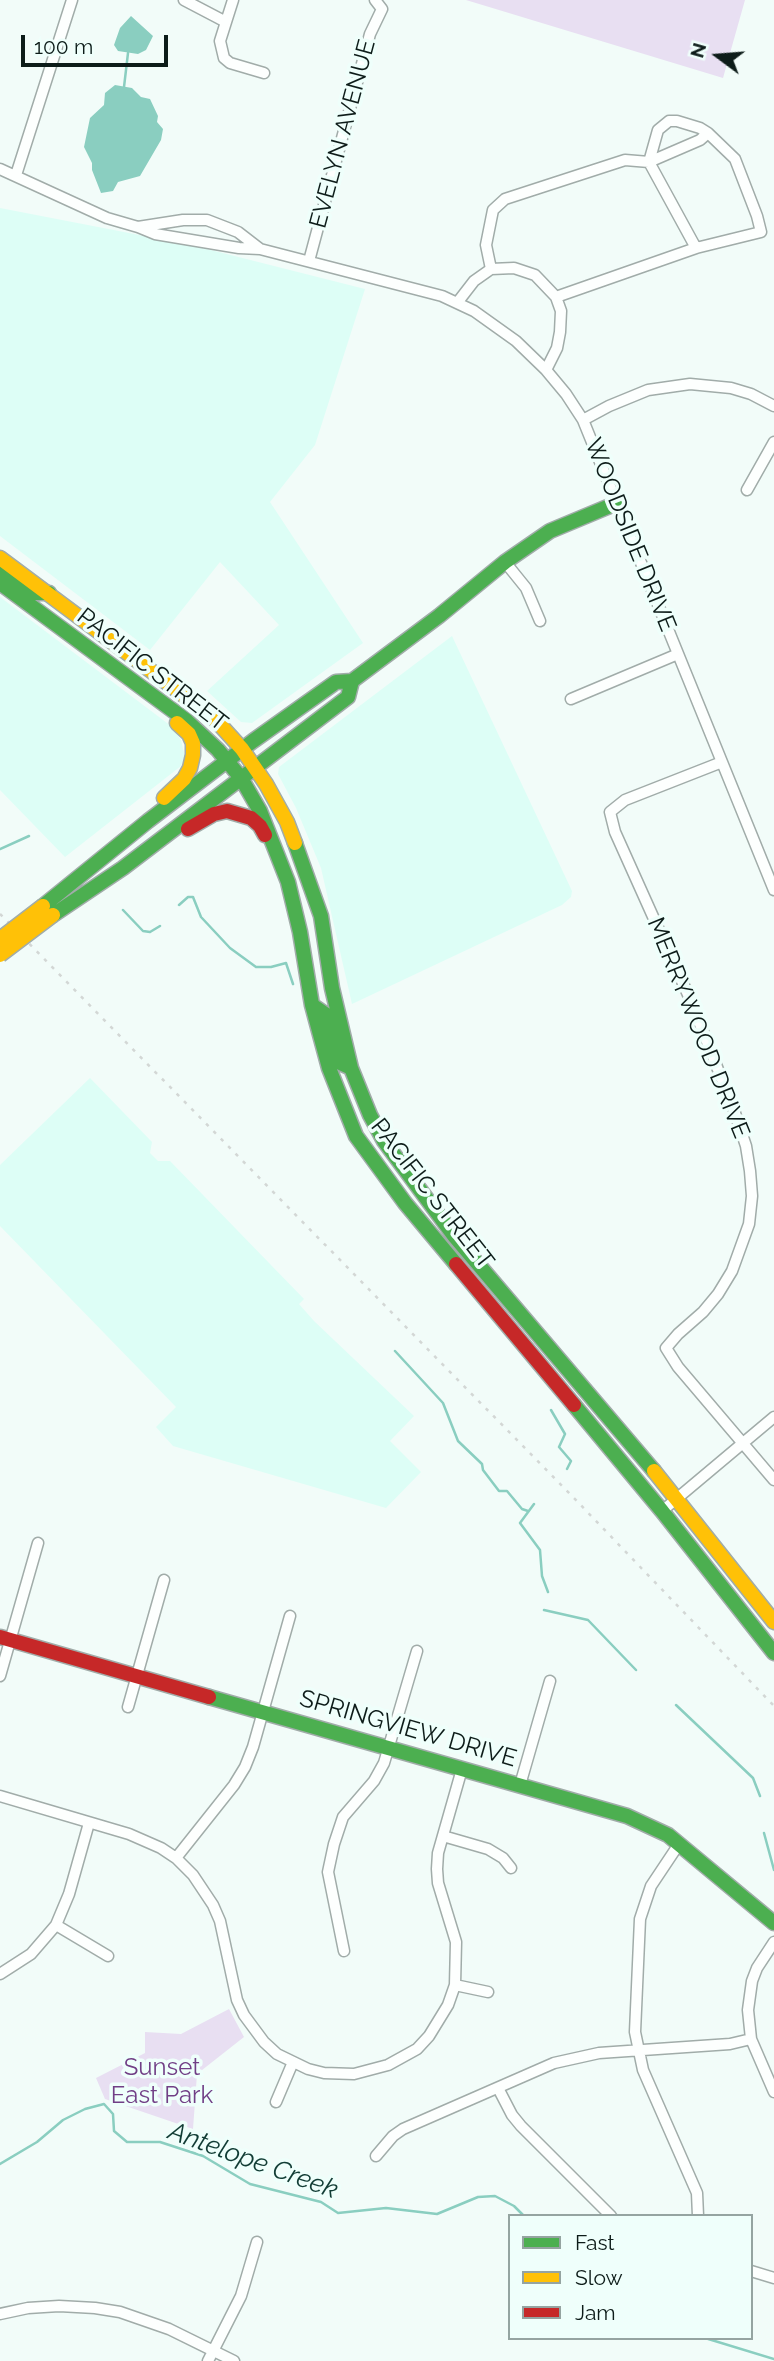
<!DOCTYPE html>
<html>
<head>
<meta charset="utf-8">
<style>
	body { margin:0 }
	#map { position:relative; width:774px; height:2361px; overflow:hidden; background:#f2fcf9; font-family:Raleway,sans-serif }
	canvas { display:block }
	.legend { position:absolute; left:508px; top:2214px; width:245px; height:126px; box-sizing:border-box; background:#effffb; border:2px solid #95a4a1; margin:0; padding:9px 12px; list-style:none; font-size:21px; color:#0d1c19 }
	.legend li { display:flex; align-items:center; gap:14px; height:35px }
	.legend b { width:35px; border:2px solid #95a4a1 }
	.north { position:absolute; left:683px; top:21px; width:70px; height:70px; -webkit-text-stroke:5px #effffb; paint-order:stroke; rotate:286deg; font-size:19px; font-weight:700; line-height:28px; text-align:center; color:#0d1c19 }
	.north::after { content:''; display:block; margin:auto; width:24px; height:32px; background:#0d1c19; clip-path:polygon(50% 0,100% 100%,50% 72%,0 100%) }
	.scale { position:absolute; left:21px; top:35px; width:147px; height:32px; box-sizing:border-box; border:4px solid #0d1c19; border-top:0; padding-left:9px; font-size:21px; line-height:24px; white-space:nowrap; color:#0d1c19; -webkit-text-stroke:5px #effffb; paint-order:stroke }
</style>
</head>
<body>
<div id="map">
<canvas width="774" height="2361"></canvas>
<ul class="legend">
<li><b style="height:9px;background:#4caf50"></b>Fast</li>
<li><b style="height:9px;background:#ffc107"></b>Slow</li>
<li><b style="height:9px;background:#c62828"></b>Jam</li>
</ul>
<div class="north">N</div>
<div class="scale">100 m</div>
</div>
<script>
const ctx = document.querySelector('canvas').getContext('2d');
ctx.lineJoin = 'round';
function fillPath(path, color) { ctx.fillStyle = color; ctx.fill(path, 'evenodd'); }
const shape = rows => new Path2D(rows.map(r => 'M' + r).join(''));
function stroke(path, color, width, dash) { ctx.strokeStyle = color; ctx.lineWidth = width; ctx.lineCap = dash ? 'butt' : 'round'; ctx.setLineDash(dash || []); ctx.stroke(path); }
function write(font, color, halo, rows, align = 'center') {
  ctx.font = font + ' Raleway,sans-serif'; ctx.lineWidth = 7; ctx.setLineDash([]); ctx.textBaseline = 'middle'; ctx.strokeStyle = halo; ctx.fillStyle = color; for (const [text, x, y, turn = 0] of rows) {
    ctx.save(); ctx.translate(x, y); ctx.rotate((+turn || 0) * Math.PI / 180); ctx.textAlign = isNaN(turn) ? turn : align; if (halo) ctx.strokeText(text, 0, 0); ctx.fillText(text, 0, 0); ctx.restore();
  }
}
const built = shape([
	[0,208,191,245,365,289,315,445,270,502,363,643,252,723,241,722,207,691,279,625,220,562,150,650,0,536],
	[0,597,171,726,181,740,185,757,181,766,65,857,0,790],
	[452,636,572,891,571,897,562,905,352,1004,321,868,296,808,278,774,279,767],
	[90,1078,152,1142,150,1153,158,1161,170,1161,304,1299,299,1304,314,1321,414,1416,390,1441,421,1472,386,1508,173,1446,156,1427,176,1407,0,1226,0,1165]
]);
const green = shape([
	[466,0,745,0,723,78],
	[229,2009,244,2037,197,2074,193,2129,105,2099,96,2078,145,2053,145,2032,181,2034]
]);
const water = shape([
	[131,16,153,36,146,50,138,54,118,51,114,45,120,28],
	[115,85,132,88,141,97,150,99,158,116,157,122,163,129,161,140,140,176,118,182,113,191,101,193,92,170,92,163,84,147,90,118,104,105,105,93]
]);
const stream = shape([
	[124,87,128,53],
	[0,849,29,836],
	[179,905,188,897,193,897,201,917,230,948,256,967,271,967,286,963,293,984],
	[123,910,143,931,150,932,160,926],
	[395,1351,443,1403,458,1441,482,1464,483,1470,499,1491,507,1491,522,1509,528,1511],
	[551,1410,565,1434,559,1447,571,1461,567,1469],
	[534,1504,520,1523,540,1550,542,1576,548,1592],
	[544,1610,588,1620,636,1670],
	[676,1705,753,1778,760,1796],
	[764,1833,774,1870],
	[0,2164,37,2142,63,2120,85,2109,104,2104,113,2114,114,2131,127,2142,160,2142,203,2156,250,2184,321,2202,338,2213,386,2208,437,2214,478,2197,495,2196,514,2206,524,2216],
	[705,2338,774,2359]
]);
const street = shape([
	[184,0,226,22,233,0],
	[226,22,220,41,224,58,230,63,264,73],
	[0,169,107,218,138,227],
	[16,175,72,0],
	[696,248,761,232,757,216,735,159,708,133,700,128,677,121,669,121,658,130,649,162,700,140,708,133],
	[260,249,238,232,207,220,183,220,138,227,155,234,239,248,260,249,442,296,474,311,516,341,546,370,566,394,583,420,774,890],
	[309,261,370,34,382,9,375,0],
	[491,269,486,245,493,210,505,199,625,160,649,162,696,248,556,297],
	[457,303,474,281,491,269,514,268,535,275,556,297,561,311,560,332,557,348,546,370],
	[583,420,609,406,648,390,690,384,731,388,751,394,774,406],
	[747,490,774,442],
	[505,562,526,588,540,621],
	[571,699,678,654],
	[722,762,625,800,610,812,615,832,690,999,734,1110,746,1146,750,1171,752,1196,749,1224,732,1271,718,1294,703,1312,678,1334,666,1348,678,1367,774,1480],
	[662,1511,774,1417],
	[0,1676,38,1543],
	[128,1707,164,1580],
	[520,1785,550,1681],
	[0,1796,129,1834,161,1848,176,1858,193,1875,213,1905,220,1921,237,2000,244,2015,264,2042,277,2054,308,2069,324,2073,354,2074,388,2065,417,2049,429,2036,448,2005,455,1985,456,1942,438,1883,437,1869,438,1853,462,1769],
	[443,1836,488,1849,503,1858,511,1868],
	[679,1844,651,1886,640,1919,635,2032,643,2070,697,2193,698,2216],
	[176,1858,234,1785,245,1767,253,1747,290,1616],
	[56,1925,108,1956],
	[774,1942,757,1968,752,1981,748,2010,751,2039,774,2092],
	[344,1951,328,1872,334,1844,343,1817,374,1781,384,1763,417,1651],
	[0,1974,31,1954,56,1925,69,1894,89,1823],
	[455,1985,488,1992],
	[498,2088,512,2115,521,2126,611,2216],
	[276,2102,293,2062],
	[376,2156,393,2136,403,2129,554,2063,599,2053,730,2044,751,2039],
	[751,2271,774,2278],
	[0,2314,28,2308,59,2306,95,2308,120,2312,169,2329,234,2361],
	[208,2361,241,2296,257,2242]
]);
const fast = shape([
	[0,572,31,593,49,593],
	[0,583,187,721,218,750,241,778,260,811,288,882,300,932,312,1005,329,1068,356,1136,405,1203,456,1264],
	[295,843,321,916,332,988,351,1068,370,1115,384,1141,455,1237,654,1471],
	[43,906,148,821,253,741,336,682,352,681,439,616,505,562,550,531,617,503],
	[53,915,123,868,348,697,352,681],
	[312,1005,328,1016,338,1062,351,1068],
	[574,1405,662,1511,774,1653],
	[209,1697,627,1816,668,1835,774,1923]
]);
const slow = shape([
	[0,558,213,717,242,749,266,784,287,822,295,843],
	[164,798,184,779,190,768,193,755,193,743,189,734,177,723],
	[654,1471,774,1622]
]);
const jam = shape([
	[188,829,214,814,227,811,251,818,260,826,265,835],
	[456,1264,574,1405],
	[0,1637,209,1697]
]);
const rail = shape([
	[0,914,572,1496,774,1706]
]);
const slowBridge = shape([
	[0,939,43,906],
	[0,955,53,915]
]);
const streetNames = [
	["EVELYN AVENUE",343,134,-75],
	["WOODSIDE DRIVE",630,535,68],
	["PACIFIC STREET",152,670,38],
	["MERRYWOOD DRIVE",698,1028,68],
	["PACIFIC STREET",432,1194,52],
	["SPRINGVIEW DRIVE",408,1729,16]
];
const parkNames = [
	["Sunset",162,2068],
	["East Park",162,2096]
];
const waterNames = [
	["Antelope Creek",253,2161,20]
];
fillPath(built, '#ddfef6');
fillPath(green, '#e8dff2');
fillPath(water, '#8acec0');
stroke(stream, '#8acec0', 2.5);
stroke(street, '#a1aca9', 13);
stroke(fast, '#a1aca9', 17);
stroke(slow, '#a1aca9', 17);
stroke(jam, '#a1aca9', 17);
stroke(street, '#fdfffe', 10);
stroke(fast, '#4caf50', 14);
stroke(slow, '#ffc107', 14);
stroke(jam, '#c62828', 14);
stroke(rail, '#d3d7d5', 2.5, [3.5, 7]);
stroke(slowBridge, '#a1aca9', 17, []);
stroke(slowBridge, '#ffc107', 14);
write('24px', '#0d1c19', '#effffb', streetNames);
write('24px', '#713f86', '#effffb', parkNames);
write('italic 26px', '#123d35', '#effffb', waterNames);
</script>
</body>
</html>
